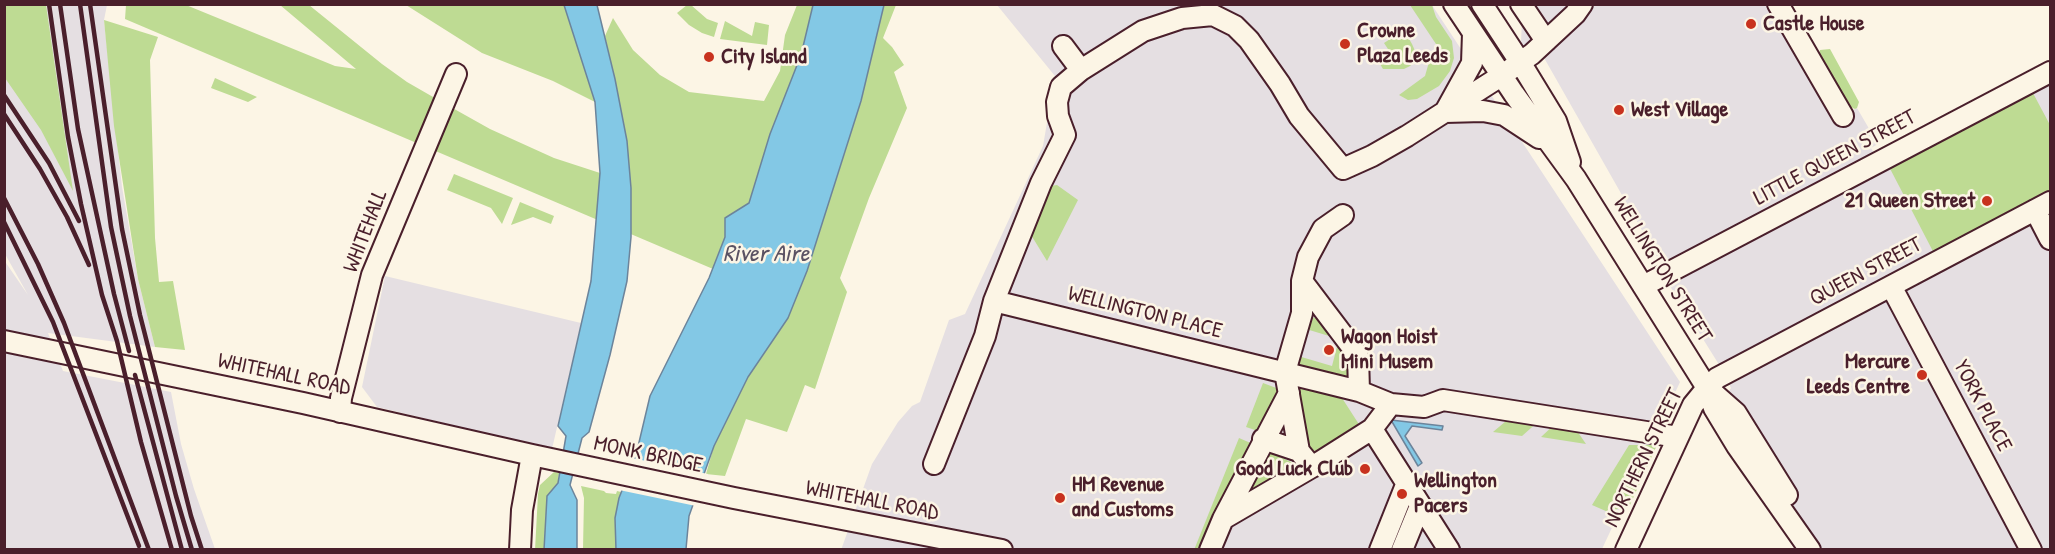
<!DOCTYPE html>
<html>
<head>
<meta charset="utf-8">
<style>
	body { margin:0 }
	#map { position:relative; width:2055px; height:554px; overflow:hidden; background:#fcf5e5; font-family:"Patrick Hand",sans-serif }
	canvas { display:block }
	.frame { position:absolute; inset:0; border:6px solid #4a1f2b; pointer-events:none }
</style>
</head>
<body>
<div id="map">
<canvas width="2055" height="554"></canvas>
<div class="frame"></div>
</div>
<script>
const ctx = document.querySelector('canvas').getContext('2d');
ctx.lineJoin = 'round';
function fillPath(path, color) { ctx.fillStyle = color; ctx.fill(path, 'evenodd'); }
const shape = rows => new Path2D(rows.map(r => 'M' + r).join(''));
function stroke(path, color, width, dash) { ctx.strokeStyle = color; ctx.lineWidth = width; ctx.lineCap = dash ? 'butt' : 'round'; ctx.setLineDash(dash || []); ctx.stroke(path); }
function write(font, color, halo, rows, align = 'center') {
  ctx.font = font + ' "Patrick Hand",sans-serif'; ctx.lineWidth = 5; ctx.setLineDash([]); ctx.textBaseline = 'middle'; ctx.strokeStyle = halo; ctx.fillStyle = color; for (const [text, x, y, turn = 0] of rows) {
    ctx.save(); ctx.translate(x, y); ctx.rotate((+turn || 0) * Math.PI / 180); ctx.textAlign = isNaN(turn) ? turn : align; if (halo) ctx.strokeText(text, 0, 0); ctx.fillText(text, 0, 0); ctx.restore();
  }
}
const built = shape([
	[5,5,107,5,104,20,122,187,138,279,155,347,48,333,63,371,171,392,181,444,194,489,215,549,5,549,4,260,28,295,5,254],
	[997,5,1432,5,1680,382,1602,549,841,550,872,464,898,422,912,406,920,402,949,320,965,314,1043,146,1055,76],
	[1511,5,1778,5,1843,115,1857,108,1878,144,1871,148,1879,162,2050,72,2050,549,1820,549,1730,412,1724,397,1731,388,1718,363,1668,283,1656,255,1543,56,1520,62,1522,21],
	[385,276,581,323,552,449,377,407,362,387]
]);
const green = shape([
	[4,5,46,5,73,191,41,130,5,78],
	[126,5,186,5,335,66,356,69,280,5,309,5,382,64,407,82,440,101,490,129,554,158,600,173,630,186,627,141,605,36,613,18,633,50,660,75,689,92,764,101,780,71,785,35,797,5,817,5,809,263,861,101,884,5,896,5,883,38,892,47,904,65,894,72,907,108,869,198,840,278,847,292,815,389,805,385,787,432,746,419,725,476,706,474,714,446,748,377,788,318,793,303,125,19],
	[406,5,564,5,591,77,595,102,553,81,482,53],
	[687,5,691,5,707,19,718,23,714,37,702,33,689,25,677,13],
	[1410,5,1432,5,1436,17,1452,41,1454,58,1450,71,1439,86,1417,99,1408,100,1399,95,1425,76,1429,62,1436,54,1438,47],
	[104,20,158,37,150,60,155,238,159,282,173,281,185,350,155,347,138,279,114,126],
	[725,21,752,36,755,22,769,25,767,45,720,39],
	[1404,30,1412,44,1416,53,1415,61,1410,66,1404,69,1383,69,1380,64,1392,55,1384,43],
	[1830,49,1859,102,1857,108,1855,109,1842,103,1818,61,1820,50],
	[215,78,257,97,248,102,211,88],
	[2026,80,2050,125,2050,202,1938,261,1885,159],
	[454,174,513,198,502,224,491,208,447,190],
	[1057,185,1078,200,1047,261,1028,230,1044,187],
	[520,202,554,216,551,224,533,217,511,225],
	[1311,317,1328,321,1354,357,1346,385,1291,368,1304,321],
	[1306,329,1339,339,1332,366,1298,356],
	[1263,383,1279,389,1278,400,1261,432,1246,427],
	[1299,388,1342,398,1362,429,1321,453,1307,448],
	[1512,416,1540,420,1522,436,1493,432],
	[1556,423,1573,425,1586,444,1541,437],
	[1239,438,1253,444,1198,549,1194,550],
	[1629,445,1657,445,1630,505,1608,512,1592,505],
	[1264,450,1298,465,1236,504],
	[554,472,559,473,558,483,547,496,544,549,535,550,538,494,540,485],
	[581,486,604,491,606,493,616,494,617,491,621,492,615,518,616,549,583,549,584,498]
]);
const water = shape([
	[564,5,597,5,615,79,627,141,631,188,631,237,627,281,610,355,589,432,582,438,570,485,577,500,577,549,544,550,547,496,558,483,566,436,558,426,591,281,600,173,595,102,564,5],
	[813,5,884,5,861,101,807,271,788,318,748,377,714,446,689,516,686,549,616,550,615,518,619,498,636,455,650,396,709,278,725,237,725,218,749,203,770,134,801,55,813,5],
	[1391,420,1443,426,1442,430,1412,426,1405,436,1422,463,1418,466,1391,420]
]);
const pier = shape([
	[632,458,708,474,696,506,619,490]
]);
const minor = shape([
	[1454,4,1514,94,1576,179,1707,388,1714,408,1737,446,1810,550],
	[1482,4,1520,62,1556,121,1570,162],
	[1521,4,1546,41],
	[1778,4,1843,116],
	[1063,46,1081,70],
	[1446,110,1472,63,1473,33],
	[1445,112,1483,111,1504,115,1539,138],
	[2035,210,2050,239],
	[1302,281,1358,355,1359,391],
	[1643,286,2050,72],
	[1891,286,2031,550],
	[994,301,1359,391,1391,404,1424,407,1443,400,1678,437],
	[4,341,303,403,532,455,734,498,1002,550],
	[1711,391,1736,413,1787,495],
	[340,412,341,398,372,275,456,74],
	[1372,429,1449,550],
	[1263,439,1299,451],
	[934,464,985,336,994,301,1041,183,1065,135,1058,116,1057,102,1061,87,1081,70,1143,31,1182,18,1213,15,1235,26,1249,40,1280,84,1299,116,1343,169,1372,156,1407,136,1501,76,1532,54,1575,14,1582,4],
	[1312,467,1372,429,1391,404],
	[1223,519,1289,393],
	[520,550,522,510,532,455],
	[1210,550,1223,519,1312,467,1299,451,1285,372,1302,313,1302,281,1308,257,1323,229,1343,215],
	[1380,550,1406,485],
	[1402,550,1420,506],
	[1626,550,1693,405,1707,388,1717,378,2050,202]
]);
const rail = shape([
	[49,4,68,137,81,204,102,295,117,341,141,442,172,550],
	[60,4,78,129,114,294,129,351],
	[80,4,111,227,130,316,176,496,192,550],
	[90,4,122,229,140,315,191,516,202,550],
	[4,95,49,163,79,221],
	[4,114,40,169,67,217,89,265],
	[4,198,38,264,64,323,149,550],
	[4,222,53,322,139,546],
	[135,375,182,550]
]);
const markers = [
	[1751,24,6,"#c8321e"],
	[1345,44,6,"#c8321e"],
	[709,57,6,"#c8321e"],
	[1619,110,6,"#c8321e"],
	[1987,201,6,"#c8321e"],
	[1329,350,6,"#c8321e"],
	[1922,375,6,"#c8321e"],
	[1365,469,6,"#c8321e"],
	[1402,494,6,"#c8321e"],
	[1060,498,6,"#c8321e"]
];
const poiNames = [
	["Castle House",1763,24],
	["Crowne",1357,31],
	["Plaza Leeds",1357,56],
	["City Island",721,57],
	["West Village",1631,110],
	["21 Queen Street",1975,201,"right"],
	["Wagon Hoist",1341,337],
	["Mini Musem",1341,362],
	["Mercure",1910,362,"right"],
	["Leeds Centre",1910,387,"right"],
	["Good Luck Club",1353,469,"right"],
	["Wellington",1414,481],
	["Pacers",1414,506],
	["HM Revenue",1072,485],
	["and Customs",1072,510]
];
const streetNames = [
	["LITTLE QUEEN STREET",1835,158,-28],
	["WHITEHALL",366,231,-69],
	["WELLINGTON STREET",1662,270,58],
	["QUEEN STREET",1866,272,-28],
	["WELLINGTON PLACE",1145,313,14],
	["WHITEHALL ROAD",284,375,12],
	["YORK PLACE",1982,406,62],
	["MONK BRIDGE",648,455,12],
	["NORTHERN STREET",1644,458,-64],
	["WHITEHALL ROAD",872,501,11]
];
const waterNames = [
	["River Aire",766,255]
];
fillPath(built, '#e5dfe2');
fillPath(green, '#bedb93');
fillPath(water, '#83c8e5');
stroke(water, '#6c849b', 1.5);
fillPath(pier, '#fcf5e5');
stroke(minor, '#4a1f2b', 24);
stroke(minor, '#fcf5e5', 20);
stroke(rail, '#4a1f2b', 4.5);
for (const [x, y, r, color] of markers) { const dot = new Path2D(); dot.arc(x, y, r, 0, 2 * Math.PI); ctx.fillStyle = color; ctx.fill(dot); stroke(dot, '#fcf5e5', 2); }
write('bold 22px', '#4a1f2b', '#fcf5e5', poiNames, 'left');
write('22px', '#4a1f2b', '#fcf5e5', streetNames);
write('italic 24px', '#5b5263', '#fcf5e5', waterNames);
</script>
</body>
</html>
